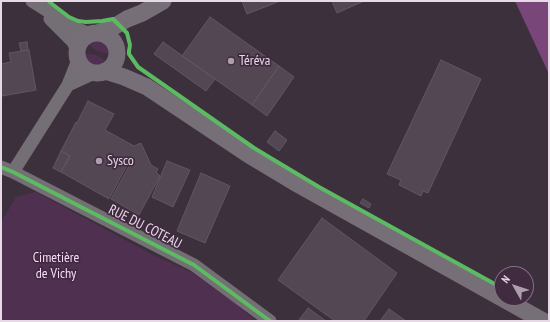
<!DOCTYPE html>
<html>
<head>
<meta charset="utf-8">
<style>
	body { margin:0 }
	#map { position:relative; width:550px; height:322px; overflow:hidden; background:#3c303c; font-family:"PT Sans Narrow",sans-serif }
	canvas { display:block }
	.frame { position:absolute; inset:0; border:2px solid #e8d9e7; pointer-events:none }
	.north { position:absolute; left:494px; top:266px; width:40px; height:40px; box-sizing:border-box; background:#412b41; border:1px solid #847183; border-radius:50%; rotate:309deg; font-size:11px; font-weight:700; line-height:16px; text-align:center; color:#e8d9e7 }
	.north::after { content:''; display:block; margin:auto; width:14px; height:18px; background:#ac9eab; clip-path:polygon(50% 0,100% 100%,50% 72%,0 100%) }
</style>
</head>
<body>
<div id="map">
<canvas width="550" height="322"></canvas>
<div class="frame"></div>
<div class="north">N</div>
</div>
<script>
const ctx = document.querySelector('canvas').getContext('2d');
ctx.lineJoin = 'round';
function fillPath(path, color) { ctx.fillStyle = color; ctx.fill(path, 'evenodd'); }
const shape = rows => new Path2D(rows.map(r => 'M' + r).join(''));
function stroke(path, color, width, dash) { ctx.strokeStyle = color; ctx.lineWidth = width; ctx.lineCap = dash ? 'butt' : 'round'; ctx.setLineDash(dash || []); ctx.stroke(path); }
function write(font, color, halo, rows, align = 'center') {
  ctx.font = font + ' "PT Sans Narrow",sans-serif'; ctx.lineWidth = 3.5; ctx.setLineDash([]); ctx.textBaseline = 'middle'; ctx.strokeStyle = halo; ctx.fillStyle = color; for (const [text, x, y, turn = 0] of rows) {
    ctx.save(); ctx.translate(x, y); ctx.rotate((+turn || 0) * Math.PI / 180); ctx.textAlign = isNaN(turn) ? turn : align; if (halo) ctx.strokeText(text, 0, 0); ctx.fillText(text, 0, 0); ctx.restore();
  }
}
const green = shape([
	[93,40,98,40,102,41,108,47,109,51,109,54,97,51,87,44],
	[84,53,96,55,106,61,104,63,101,65,92,65,86,60],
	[36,192,155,256,191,272,235,303,256,321,1,321,1,222,16,197]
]);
const forest = shape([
	[515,1,549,1,549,74]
]);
const building = shape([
	[242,1,280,1,247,14,242,1],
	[332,1,364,1,337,13,332,1],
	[210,17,279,66,252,105,182,56,210,17],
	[27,42,28,50,21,51,19,43,27,42],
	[163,42,215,79,206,91,154,54,163,42],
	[29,50,36,90,2,96,1,89,1,64,11,62,9,53,29,50],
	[441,60,481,79,428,193,423,191,421,196,399,185,401,180,387,174,441,60],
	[279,66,294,77,267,116,252,105,279,66],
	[88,101,114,114,105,130,134,146,141,143,151,165,158,169,156,172,160,176,139,215,111,199,134,157,132,156,109,199,61,172,70,156,61,151,76,122,77,123,88,101],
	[275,131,287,140,279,151,267,142,275,131],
	[61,151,70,156,61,172,53,168,61,151],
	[167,161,190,170,173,207,152,197,167,161],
	[201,173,230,186,205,243,177,231,201,173],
	[363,199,371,204,369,208,360,203,363,199],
	[322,218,397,273,364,321,335,321,278,280,322,218],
	[308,308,326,321,299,320,308,308],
	[389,309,406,321,380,321,389,309]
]);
const minor = shape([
	[32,1,73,27,90,34],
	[50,19,73,42,77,50],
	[68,85,94,73],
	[1,167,13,172,194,265,270,321],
	[13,172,68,85,78,60]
]);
const major = shape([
	[100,32,110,29,127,19,142,13,163,1],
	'77 53a20 20 0 1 1 40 0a20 20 0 1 1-40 0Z',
	[105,71,124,77,147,87,249,155,294,182,543,321]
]);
const cycleway = shape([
	[48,1,69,17,78,21,86,22,102,21,113,19,127,33,130,45,129,51,129,54,138,67,254,148,319,187,502,288],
	[1,167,13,172,194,265,270,321]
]);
const markers = [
	[231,61,4,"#ac9eab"],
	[99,161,4,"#ac9eab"]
];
const poiNames = [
	["Téréva",239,61],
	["Sysco",107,161]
];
const streetNames = [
	["RUE DU COTEAU",145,227,27]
];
const parkNames = [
	["Cimetière",56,258],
	["de Vichy",56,274]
];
fillPath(green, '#503050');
fillPath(forest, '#784679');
fillPath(building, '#524752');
stroke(building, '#615661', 1);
stroke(minor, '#746f74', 13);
stroke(major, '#776f77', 17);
stroke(cycleway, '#5cba63', 4);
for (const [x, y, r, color] of markers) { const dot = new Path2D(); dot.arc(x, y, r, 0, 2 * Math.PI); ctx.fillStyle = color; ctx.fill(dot); stroke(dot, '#412b41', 1.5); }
write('14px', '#e8d9e7', '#412b41', poiNames, 'left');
write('14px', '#e8d9e7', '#412b41', streetNames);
write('14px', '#f8d7f7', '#412b41', parkNames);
</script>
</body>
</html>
